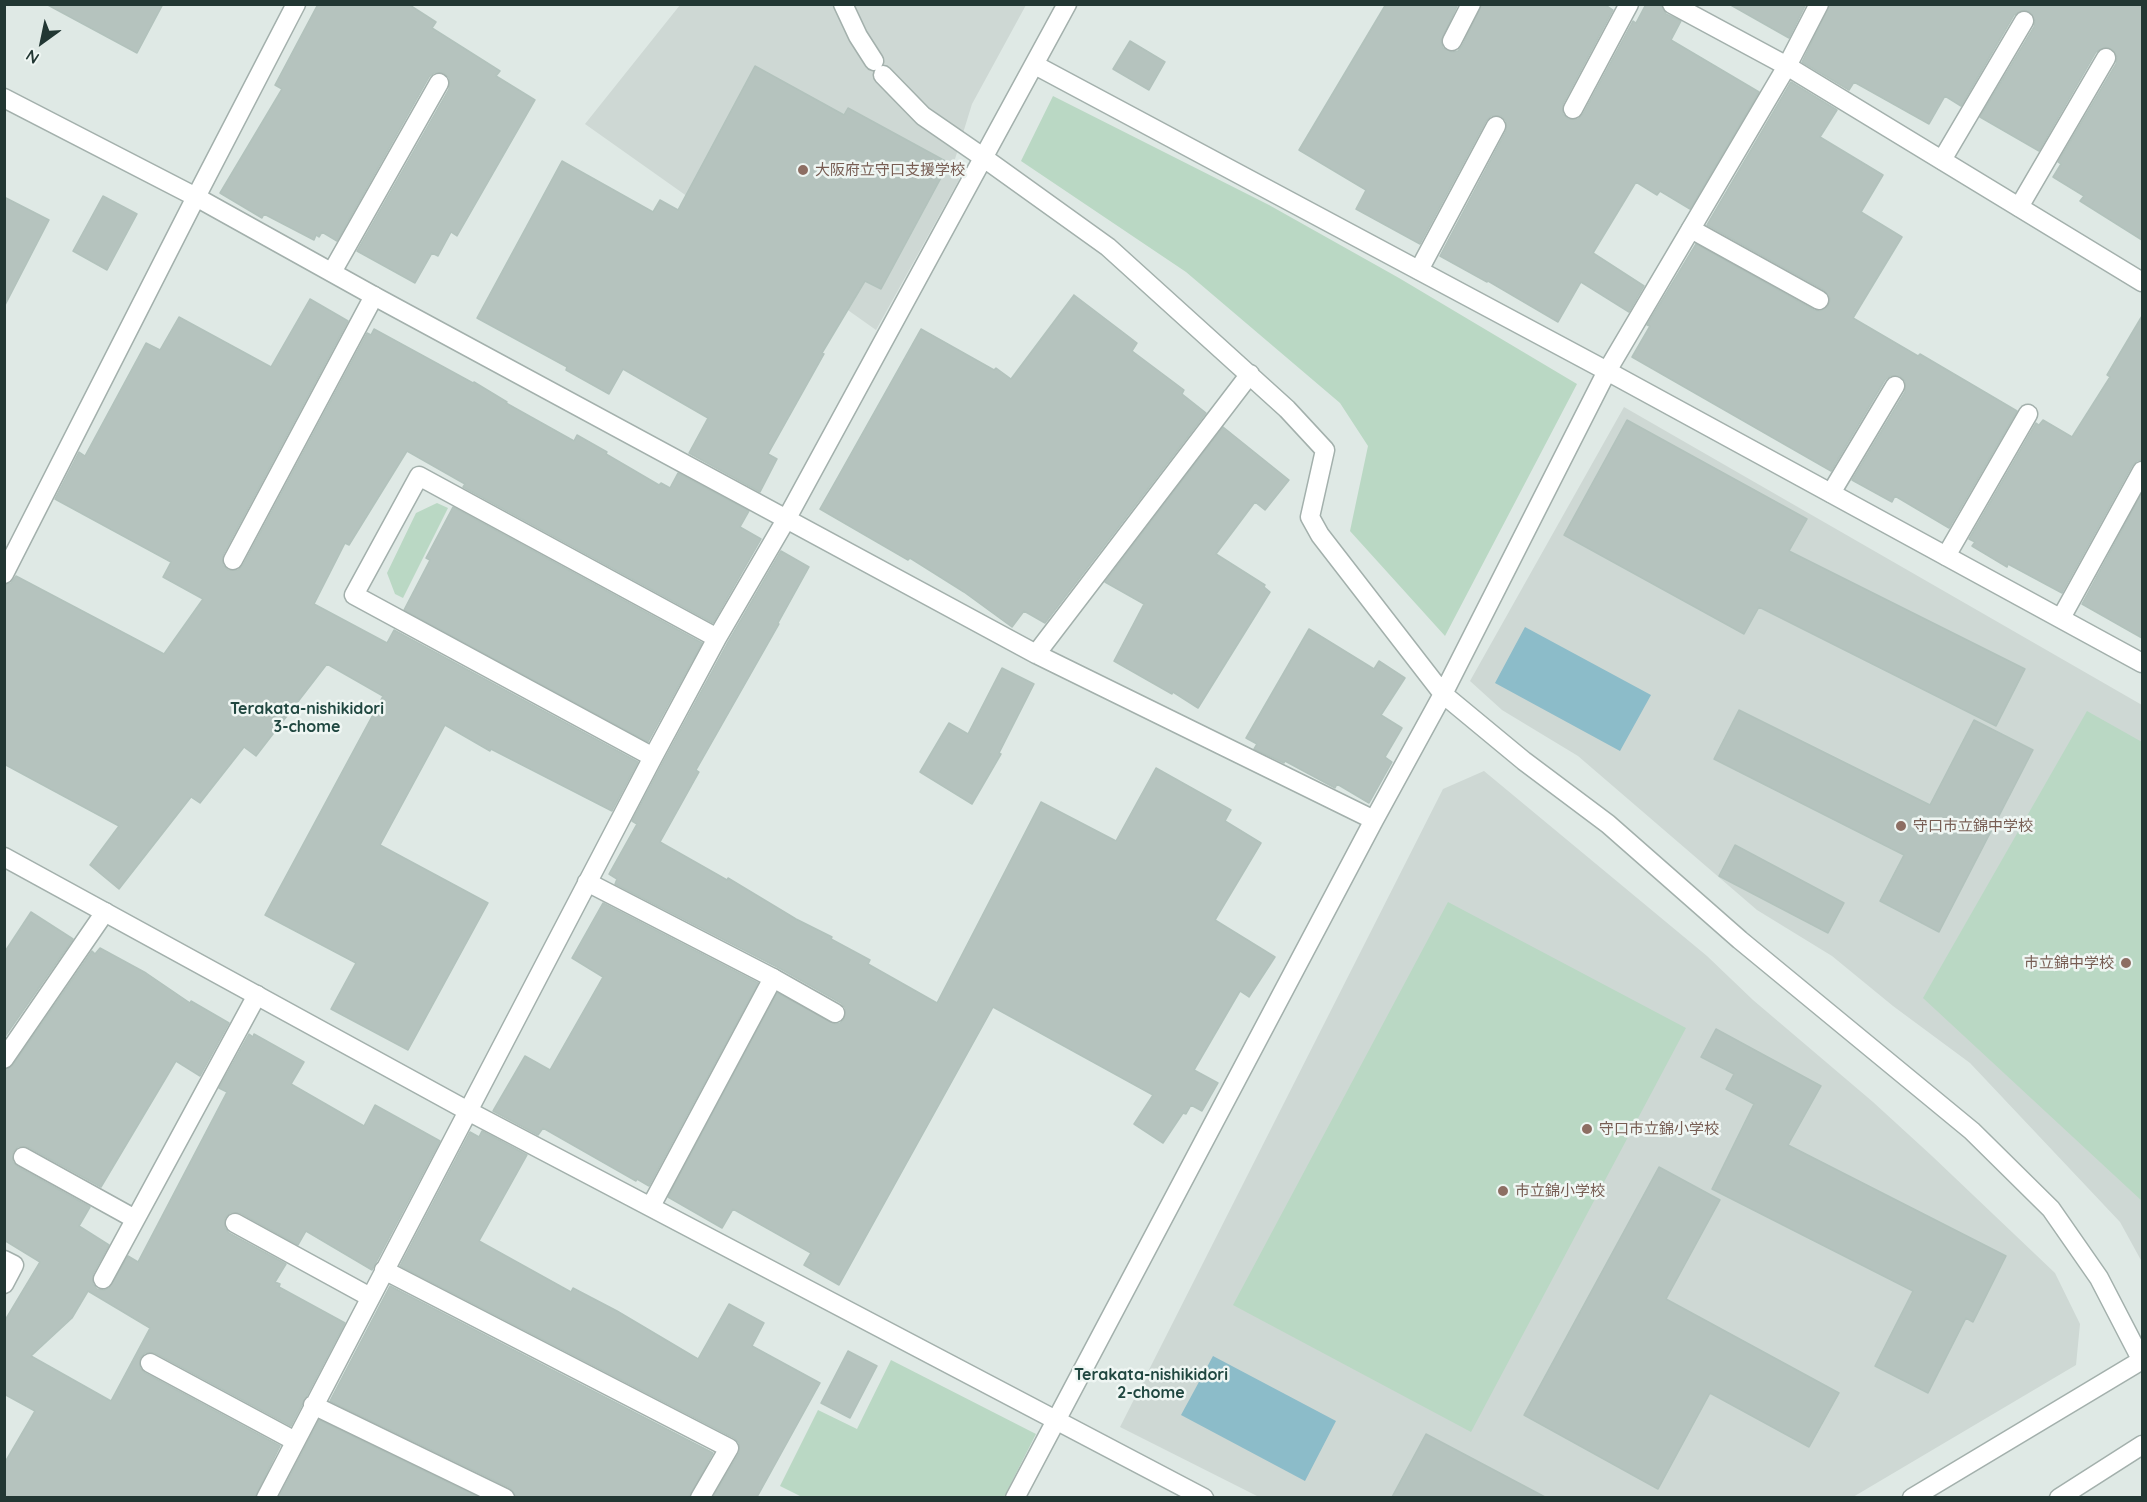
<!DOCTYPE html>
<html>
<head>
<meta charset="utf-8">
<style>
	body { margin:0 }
	#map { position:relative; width:2147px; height:1502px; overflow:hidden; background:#dfe9e5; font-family:Quicksand,sans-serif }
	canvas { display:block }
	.frame { position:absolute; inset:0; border:6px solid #223733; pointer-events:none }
	.north { position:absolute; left:12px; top:12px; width:60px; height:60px; -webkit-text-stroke:4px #eff6f3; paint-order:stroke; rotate:213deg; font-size:16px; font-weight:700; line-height:24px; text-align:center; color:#223733 }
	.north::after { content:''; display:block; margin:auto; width:21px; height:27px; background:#223733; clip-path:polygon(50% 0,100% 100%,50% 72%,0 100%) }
</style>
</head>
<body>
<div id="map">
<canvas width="2147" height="1502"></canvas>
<div class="frame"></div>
<div class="north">N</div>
</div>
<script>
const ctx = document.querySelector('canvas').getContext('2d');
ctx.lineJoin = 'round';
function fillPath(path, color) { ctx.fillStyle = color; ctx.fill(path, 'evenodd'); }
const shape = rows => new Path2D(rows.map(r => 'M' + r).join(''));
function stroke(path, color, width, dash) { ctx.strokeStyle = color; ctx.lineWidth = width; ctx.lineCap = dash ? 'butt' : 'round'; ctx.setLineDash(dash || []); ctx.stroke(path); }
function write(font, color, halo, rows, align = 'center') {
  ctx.font = font + ' Quicksand,"Noto Sans JP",sans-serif'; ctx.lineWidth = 5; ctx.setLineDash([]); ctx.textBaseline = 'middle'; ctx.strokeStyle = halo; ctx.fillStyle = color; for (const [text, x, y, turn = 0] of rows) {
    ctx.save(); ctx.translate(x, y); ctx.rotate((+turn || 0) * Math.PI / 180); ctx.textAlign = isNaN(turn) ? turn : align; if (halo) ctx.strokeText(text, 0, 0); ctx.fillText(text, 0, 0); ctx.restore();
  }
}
const built = shape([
	[680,5,1026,5,972,104,955,159,959,180,876,330,585,124],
	[1624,407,2142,705,2142,1262,2120,1222,1970,1063,1893,1006,1832,956,1757,910,1578,756,1502,710,1470,681],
	[1484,771,1707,956,1753,1000,1873,1102,1932,1156,2055,1273,2080,1324,2076,1365,1853,1497,1259,1497,1120,1427,1443,789]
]);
const green = shape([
	[1053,96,1269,205,1399,278,1577,384,1445,636,1350,531,1368,446,1340,403,1186,272,1021,161],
	[437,503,448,508,403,598,395,594,387,573,416,513],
	[2087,711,2142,742,2142,1201,1923,998],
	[1448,902,1686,1028,1471,1432,1233,1305],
	[891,1360,1036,1434,1004,1497,802,1497,780,1486,818,1410,857,1429]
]);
const water = shape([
	[1525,627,1651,695,1620,751,1495,683],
	[1213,1356,1336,1421,1305,1481,1181,1415]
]);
const building = shape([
	[46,4,163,4,137,53,46,4],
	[318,4,408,4,436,22,432,28,500,71,496,76,535,100,457,236,451,232,438,256,432,253,415,283,357,251,449,89,449,78,444,73,434,73,429,77,337,241,322,232,319,237,316,235,314,240,264,214,262,218,220,193,282,89,275,85,318,4],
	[1386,4,1458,4,1441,41,1443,48,1452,52,1458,51,1462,46,1482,4,1604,4,1613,10,1563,104,1563,114,1568,119,1578,119,1583,114,1633,21,1636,23,1646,4,1661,4,1666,14,1681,21,1671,40,1759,92,1690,209,1660,191,1657,195,1636,182,1593,253,1644,286,1629,312,1581,282,1558,322,1488,281,1487,282,1440,256,1506,131,1506,121,1501,116,1491,116,1486,121,1420,244,1356,209,1366,190,1299,150,1386,4],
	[1729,4,1806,4,1789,38,1729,4],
	[1830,4,2142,4,2142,240,2080,201,2084,196,2053,177,2061,164,2058,162,2116,64,2117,57,2112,49,2105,47,2096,52,2039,151,1980,117,2034,27,2035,21,2030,12,2024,10,2014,15,1961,106,1945,96,1929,124,1854,82,1849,90,1802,62,1830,4],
	[1130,41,1165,62,1149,90,1113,69,1130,41],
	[755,66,844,115,848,108,949,163,881,289,865,281,822,353,824,354,768,454,777,459,760,492,689,453,708,418,623,369,609,394,566,370,567,367,477,318,562,161,653,212,660,200,678,210,755,66],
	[1791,82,1837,110,1820,137,1883,175,1861,212,1902,237,1853,318,1918,356,1920,354,2017,411,1949,528,1895,496,1892,502,1852,480,1905,392,1905,381,1900,376,1890,376,1885,380,1831,471,1632,357,1650,326,1647,325,1696,244,1814,310,1820,311,1828,306,1830,299,1824,290,1707,225,1791,82],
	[103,196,137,214,107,270,73,251,103,196],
	[4,197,49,220,4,307,4,197],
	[1074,295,1137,343,1132,351,1184,390,1182,394,1206,413,1045,623,1024,611,1012,627,964,592,910,558,908,560,820,509,921,329,994,370,996,368,1011,379,1074,295],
	[310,299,348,321,223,555,223,565,228,570,238,570,243,565,367,333,371,335,374,329,473,383,474,382,507,402,506,403,574,441,577,435,607,452,606,454,659,485,661,483,670,488,678,473,749,511,740,527,761,539,713,623,463,487,465,484,407,451,349,545,345,543,314,604,387,643,394,630,638,762,612,811,491,749,490,751,445,725,380,845,488,903,408,1050,331,1009,356,963,265,915,383,696,327,664,256,756,244,747,200,803,191,797,119,889,90,865,119,826,4,764,4,585,11,583,16,576,164,654,203,599,163,577,171,562,55,499,79,452,85,456,146,343,160,350,179,317,271,367,310,299],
	[2142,316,2142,460,2137,461,2132,466,2062,593,2008,564,2007,567,1972,546,1975,542,1969,539,2036,423,2039,425,2043,420,2072,437,2110,377,2107,375,2142,316],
	[1627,420,1807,519,1789,551,2025,669,1996,726,1759,607,1744,634,1564,535,1627,420],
	[1223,427,1289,480,1265,510,1255,502,1216,554,1265,585,1264,587,1270,592,1198,708,1173,692,1172,694,1114,661,1144,604,1105,582,1223,427],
	[2142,493,2142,638,2082,604,2142,493],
	[453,507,702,643,648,742,404,610,430,560,426,558,453,507],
	[781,551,809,567,778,623,779,624,696,770,699,772,660,842,727,880,728,878,796,919,832,937,831,939,870,960,868,964,937,1003,1041,802,1116,841,1156,768,1231,810,1225,821,1261,843,1215,920,1275,957,1249,997,1240,991,1194,1070,1218,1083,1202,1111,1191,1105,1186,1114,1183,1113,1163,1143,1134,1124,1153,1095,993,1007,839,1285,804,1265,811,1253,733,1209,722,1228,668,1197,777,993,835,1024,840,1023,844,1019,845,1008,841,1003,779,968,615,884,617,879,609,874,637,824,632,821,663,762,727,644,781,551],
	[1309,629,1374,669,1379,661,1405,678,1381,715,1402,728,1385,757,1392,762,1369,803,1337,784,1335,788,1285,761,1284,763,1254,749,1257,744,1246,738,1309,629],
	[1002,668,1034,684,999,753,1001,754,972,804,920,772,949,723,968,734,1002,668],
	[1739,710,1930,805,1974,720,2033,750,1939,932,1880,901,1904,855,1714,759,1739,710],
	[1735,845,1844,903,1828,933,1719,876,1735,845],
	[603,903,758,983,649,1186,637,1179,636,1181,543,1128,538,1135,493,1111,525,1056,550,1070,603,977,572,958,603,903],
	[31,912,73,939,4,1038,4,953,31,912],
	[100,948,146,973,190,1003,191,1001,229,1023,200,1076,176,1061,101,1187,28,1147,18,1147,13,1152,13,1162,18,1167,90,1207,79,1226,109,1245,93,1274,93,1284,97,1289,104,1290,109,1288,128,1256,138,1262,227,1092,219,1088,249,1034,253,1037,254,1034,304,1062,291,1084,364,1126,375,1105,440,1141,372,1270,306,1231,298,1245,240,1213,230,1213,225,1218,225,1228,229,1233,286,1264,275,1282,280,1284,279,1287,345,1323,291,1426,155,1353,145,1353,140,1358,140,1368,145,1373,280,1446,255,1497,4,1497,4,1464,35,1411,4,1394,4,1322,40,1262,4,1240,4,1070,13,1065,92,951,95,954,100,948],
	[88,1291,150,1328,111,1401,31,1356,72,1318,88,1291],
	[1716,1029,1821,1086,1788,1145,2006,1256,1973,1322,1966,1318,1928,1393,1875,1366,1913,1291,1712,1189,1754,1104,1726,1089,1734,1074,1701,1057,1716,1029],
	[482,1131,527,1155,479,1241,571,1292,573,1288,617,1311,698,1359,729,1304,764,1323,752,1346,820,1383,757,1497,713,1497,739,1453,739,1443,734,1438,400,1266,470,1132,479,1137,482,1131],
	[1659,1167,1720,1200,1666,1299,1839,1393,1809,1447,1710,1393,1658,1489,1524,1415,1659,1167],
	[390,1286,713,1453,689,1497,517,1497,510,1488,330,1401,390,1286],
	[848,1351,877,1366,850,1418,821,1403,848,1351],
	[319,1420,478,1497,279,1497,319,1420],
	[1426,1434,1545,1497,1392,1497,1426,1434]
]);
const service = shape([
	[1452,41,1471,4],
	[1573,109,1629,4],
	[1942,160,2024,21],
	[2019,207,2106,58],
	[1691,229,1819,300],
	[1419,270,1496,126],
	[332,272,439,83],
	[1831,493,1895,386],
	[1946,556,2028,414],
	[233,560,374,296],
	[2061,618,2142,471],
	[773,978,835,1013],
	[4,1059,105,912],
	[23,1157,135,1219],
	[235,1223,370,1297],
	[103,1279,257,995],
	[150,1363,295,1441]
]);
const minor = shape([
	[843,4,858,36,874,61],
	[1672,4,1787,66,2142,282],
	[1035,65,1607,371,2142,663],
	[883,75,923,116,984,158,1108,247,1287,409,1325,450,1310,517,1320,535,1443,694,1524,761,1608,824,1740,940,1972,1131,2051,1209,2099,1278,2142,1361],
	[4,98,196,197,374,296,1036,654,1374,820],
	[4,574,196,197,296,4],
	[1036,654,1250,374],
	[653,757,354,595,419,476,717,638],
	[4,857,468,1111,1204,1498],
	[587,882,773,978,651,1206],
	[4,1260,14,1265,4,1284],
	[384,1270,729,1448,700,1498],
	[313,1405,505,1498],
	[266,1498,653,757,717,638,787,518,1067,4],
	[1015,1498,1374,820,1443,694,1607,371,1787,66,1819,4],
	[1912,1498,2142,1360],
	[2059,1498,2142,1445]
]);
const markers = [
	[803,170,6,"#8d6e63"],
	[1901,826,6,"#8d6e63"],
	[2126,963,6,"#8d6e63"],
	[1587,1129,6,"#8d6e63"],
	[1503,1191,6,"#8d6e63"]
];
const educationNames = [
	["大阪府立守口支援学校",815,170],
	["守口市立錦中学校",1913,826],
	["市立錦中学校",2114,963,"right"],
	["守口市立錦小学校",1599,1129],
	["市立錦小学校",1515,1191]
];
const neighbourhoodNames = [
	["Terakata-nishikidori",307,709],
	["3-chome",307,727],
	["Terakata-nishikidori",1151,1375],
	["2-chome",1151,1393]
];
fillPath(built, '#ced8d4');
fillPath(green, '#bad8c4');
fillPath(water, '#8cbcc9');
fillPath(building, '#b5c3be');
stroke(building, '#b2c2bc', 1.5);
stroke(service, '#a3b0ac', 21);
stroke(minor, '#a3b0ac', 21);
stroke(service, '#fff', 18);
stroke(minor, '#fff', 18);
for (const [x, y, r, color] of markers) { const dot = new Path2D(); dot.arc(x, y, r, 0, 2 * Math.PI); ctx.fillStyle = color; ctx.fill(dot); stroke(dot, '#eff6f3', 2); }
write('15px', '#785e54', '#eff6f3', educationNames, 'left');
write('bold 16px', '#204740', '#eff6f3', neighbourhoodNames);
</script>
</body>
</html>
